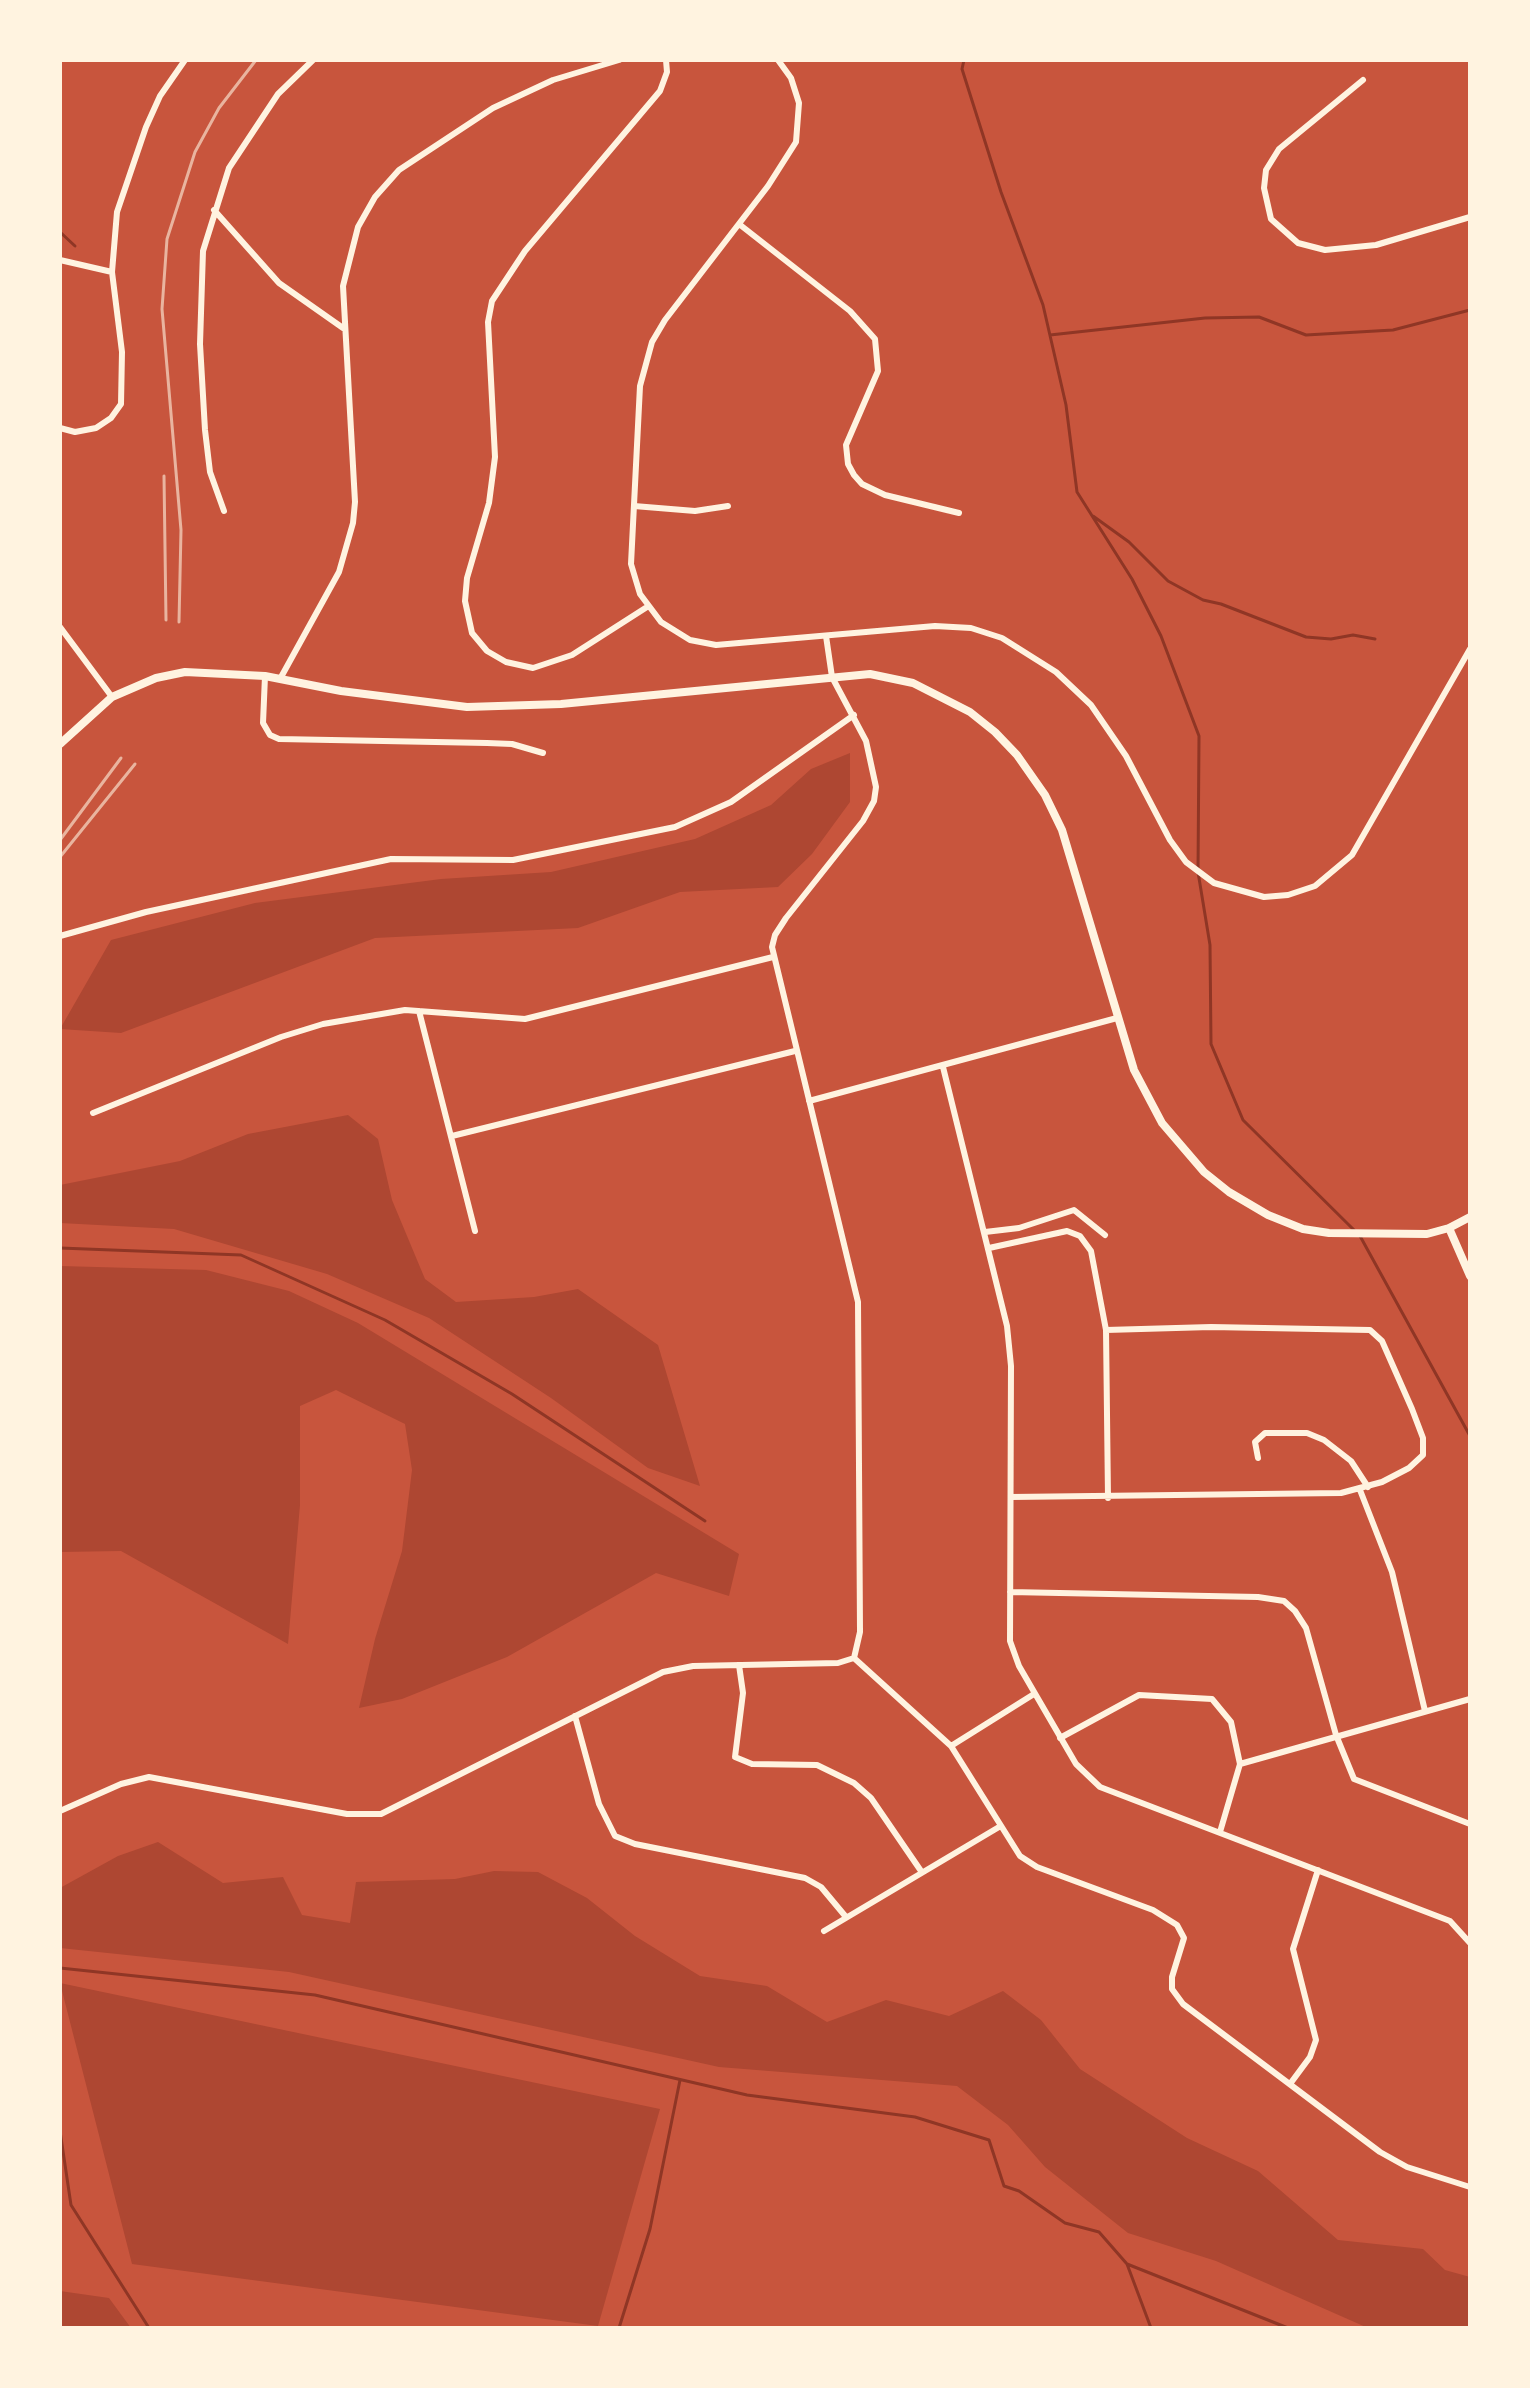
<!DOCTYPE html>
<html>
<head>
<meta charset="utf-8">
<style>
	body { margin:0 }
	#map { position:relative; width:1530px; height:2388px; overflow:hidden; background:#c8553d; font-family:Rubik,sans-serif }
	canvas { display:block }
	.frame { position:absolute; inset:0; border:62px solid #fff3e0; pointer-events:none }
</style>
</head>
<body>
<div id="map">
<canvas width="1530" height="2388"></canvas>
<div class="frame"></div>
</div>
<script>
const ctx = document.querySelector('canvas').getContext('2d');
ctx.lineJoin = 'round';
function fillPath(path, color) { ctx.fillStyle = color; ctx.fill(path, 'evenodd'); }
const shape = rows => new Path2D(rows.map(r => 'M' + r).join(''));
function stroke(path, color, width, dash) { ctx.strokeStyle = color; ctx.lineWidth = width; ctx.lineCap = dash ? 'butt' : 'round'; ctx.setLineDash(dash || []); ctx.stroke(path); }
const green = shape([
	[850,753,850,802,812,854,778,887,680,892,578,928,375,938,121,1033,60,1029,111,940,255,903,441,879,551,872,695,839,771,805,811,769],
	[348,1115,378,1139,392,1200,425,1279,456,1302,534,1297,578,1289,658,1345,700,1486,648,1468,551,1398,429,1318,327,1274,174,1229,60,1223,60,1185,180,1161,248,1134],
	[60,1266,206,1270,289,1291,358,1323,739,1554,729,1596,656,1573,507,1657,402,1699,359,1708,375,1639,402,1551,412,1470,405,1424,336,1390,300,1406,300,1505,288,1644,121,1551,60,1552],
	[158,1842,223,1883,283,1877,302,1915,350,1923,356,1882,455,1879,494,1871,538,1872,587,1898,635,1936,700,1976,767,1986,827,2022,886,2000,949,2016,1003,1991,1041,2020,1080,2069,1187,2138,1258,2171,1338,2240,1423,2249,1445,2270,1470,2277,1470,2328,1368,2328,1216,2261,1128,2233,1045,2167,1008,2125,957,2086,719,2067,289,1972,60,1948,60,1888,118,1856],
	[60,1983,660,2109,598,2326,132,2264],
	[60,2291,109,2298,131,2328,60,2328]
]);
const stream = shape([
	[964,60,962,69,1001,192,1043,305,1066,405,1077,492,1132,579,1161,636,1199,736,1198,872,1210,945,1211,1044,1243,1120,1354,1230],
	[60,232,75,246],
	[1050,335,1205,318,1259,317,1306,335,1393,330,1470,310],
	[1093,516,1129,542,1168,581,1203,600,1221,604,1306,637,1331,639,1353,635,1375,639],
	[1360,1236,1470,1436],
	[60,1248,241,1255,385,1320,512,1394,705,1521],
	[60,1968,315,1995,747,2095,915,2117,989,2140,1004,2186,1019,2191,1065,2223,1099,2232,1127,2264,1288,2328],
	[60,2131,71,2205,149,2328],
	[1127,2264,1151,2328],
	[619,2328,650,2229,680,2080]
]);
const minor = shape([
	[778,60,791,78,799,103,796,142,768,186,665,320,652,342,640,386,631,564,640,594,661,622,690,640,716,645,935,626,971,628,1002,638,1056,672,1091,705,1126,756,1170,840,1186,862,1214,883,1264,897,1288,895,1315,886,1352,855,1470,649],
	[1363,80,1279,149,1266,170,1264,188,1271,219,1298,243,1325,250,1376,245,1470,217],
	[214,210,279,283,343,328],
	[739,224,850,311,875,339,878,371,846,445,848,464,854,475,862,484,885,495,959,513],
	[60,260,112,272],
	[60,428,75,432,96,428,111,418,121,404,122,352,112,272,117,212,146,127,160,96,185,60],
	[634,506,695,511,728,506],
	[224,511,210,472,205,430,200,344,203,251,229,168,278,94,313,60],
	[647,607,572,655,533,668,506,662,487,651,472,633,465,601,467,578,489,503,495,457,488,322,492,301,525,251,660,91,667,72,666,60],
	[60,627,112,697],
	[826,636,832,677,866,741,876,787,874,801,863,821,786,918,775,935,772,947,858,1302,860,1632,854,1658],
	[265,676,263,723,270,735,279,739,487,743,512,744,543,753],
	[280,679,339,572,353,523,355,502,343,286,358,227,375,197,399,170,493,108,553,80,619,60],
	[60,936,146,912,391,859,513,860,675,827,731,802,854,715],
	[419,1011,475,1231],
	[943,1067,1007,1326,1011,1366,1010,1641,1019,1666,1076,1764,1100,1787,1450,1921,1470,1943],
	[809,1101,1117,1018],
	[93,1113,281,1037,323,1024,405,1010,525,1019,773,957],
	[452,1136,795,1051],
	[985,1232,1019,1228,1074,1210,1105,1235],
	[989,1248,1067,1231,1080,1236,1091,1251,1106,1330,1108,1498],
	[1258,1458,1255,1442,1265,1433,1307,1433,1324,1440,1351,1461,1368,1487],
	[1360,1490,1392,1572,1425,1711],
	[1011,1497,1341,1493,1382,1482,1409,1468,1423,1455,1423,1438,1412,1409,1382,1341,1370,1330,1211,1327,1106,1330],
	[1010,1592,1258,1597,1284,1601,1295,1611,1306,1628,1336,1735,1354,1779,1470,1824],
	[854,1658,951,1746,1020,1856,1037,1867,1153,1910,1177,1925,1184,1938,1172,1977,1172,1989,1183,2004,1380,2152,1407,2167,1470,2187],
	[739,1665,743,1693,735,1757,752,1764,817,1765,854,1783,871,1798,921,1871],
	[575,1716,599,1804,615,1836,635,1844,805,1878,821,1887,846,1917],
	[1060,1738,1139,1695,1212,1699,1231,1722,1240,1764,1220,1832],
	[951,1746,1034,1694],
	[1240,1764,1470,1699],
	[60,1811,121,1784,149,1777,347,1814,381,1814,663,1672,693,1666,838,1663,854,1658],
	[824,1931,999,1827],
	[1290,2084,1310,2057,1316,2040,1293,1949,1318,1870]
]);
const tertiary = shape([
	[60,744,112,697,156,678,185,672,265,676,341,691,467,707,561,704,870,674,913,683,970,712,995,732,1017,755,1045,795,1062,830,1134,1070,1162,1123,1204,1172,1229,1192,1268,1215,1303,1229,1329,1233,1427,1234,1449,1228,1470,1217],
	[1449,1228,1470,1276]
]);
const rail = shape([
	[164,476,166,620],
	[179,622,181,530,162,309,167,239,195,152,219,108,256,60],
	[60,840,121,758],
	[60,857,135,764]
]);
fillPath(green, '#ae4732');
stroke(stream, '#8f3625', 3);
stroke(minor, '#fff3e0', 6);
stroke(tertiary, '#fff3e0', 8);
stroke(rail, '#e9b49f', 3);
</script>
</body>
</html>
